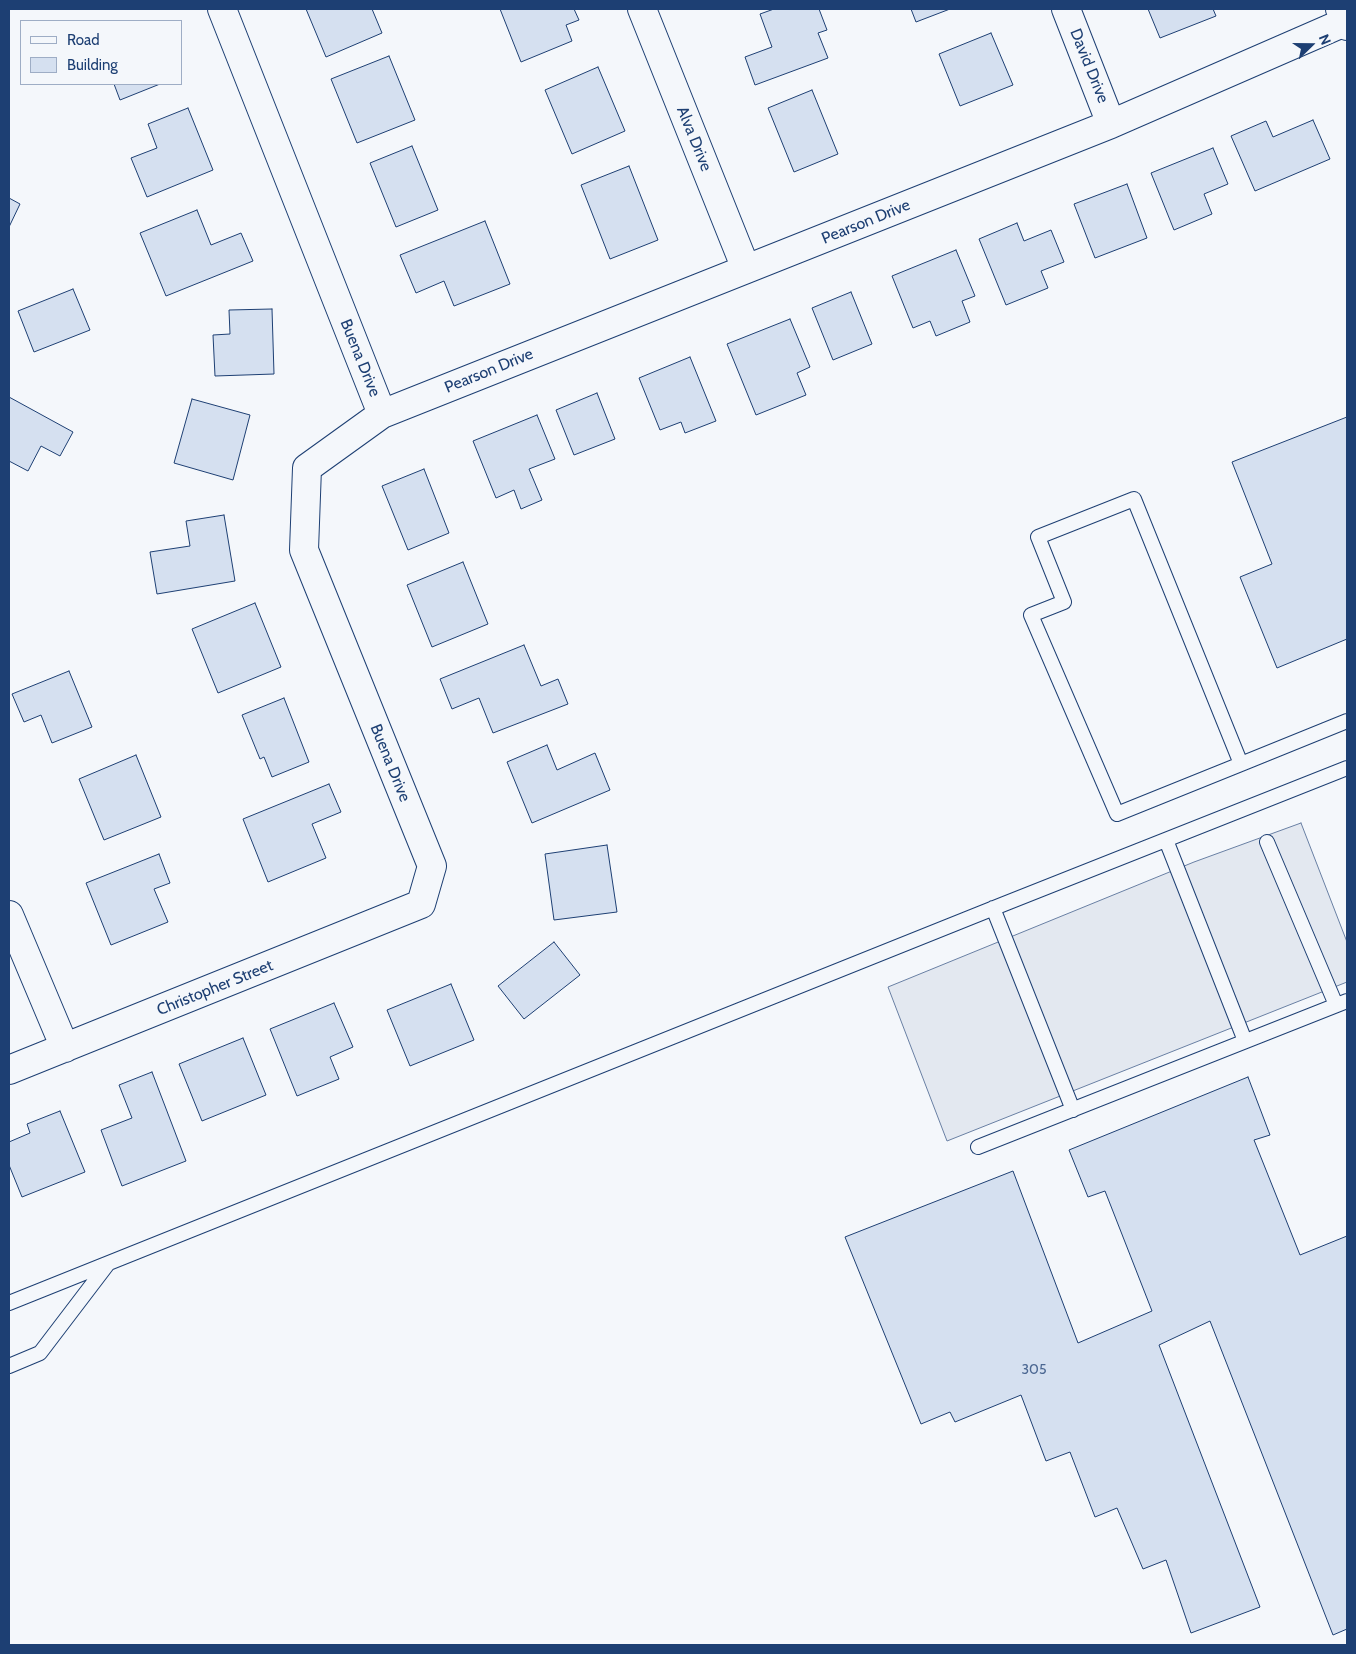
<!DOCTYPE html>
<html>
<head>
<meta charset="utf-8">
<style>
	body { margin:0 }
	#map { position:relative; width:1356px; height:1654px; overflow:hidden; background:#f4f7fb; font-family:Cabin,sans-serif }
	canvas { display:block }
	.frame { position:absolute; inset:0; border:10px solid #1d3f73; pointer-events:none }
	.legend { position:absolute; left:20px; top:20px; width:162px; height:65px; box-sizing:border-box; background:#f4f7fb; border:1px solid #9eadc5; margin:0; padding:6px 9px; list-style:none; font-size:15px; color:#1d3f73 }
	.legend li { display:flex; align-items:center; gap:10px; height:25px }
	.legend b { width:25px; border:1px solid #9eadc5 }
	.north { position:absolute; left:1286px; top:20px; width:50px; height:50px; -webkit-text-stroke:4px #f4f7fb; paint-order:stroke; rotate:68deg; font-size:14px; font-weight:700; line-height:20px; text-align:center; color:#1d3f73 }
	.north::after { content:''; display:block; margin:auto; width:18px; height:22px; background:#1d3f73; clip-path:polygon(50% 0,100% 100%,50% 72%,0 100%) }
</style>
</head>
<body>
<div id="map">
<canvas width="1356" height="1654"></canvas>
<div class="frame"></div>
<ul class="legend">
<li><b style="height:6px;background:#f4f7fb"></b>Road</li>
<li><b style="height:14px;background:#d5e0f0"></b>Building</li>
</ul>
<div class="north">N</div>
</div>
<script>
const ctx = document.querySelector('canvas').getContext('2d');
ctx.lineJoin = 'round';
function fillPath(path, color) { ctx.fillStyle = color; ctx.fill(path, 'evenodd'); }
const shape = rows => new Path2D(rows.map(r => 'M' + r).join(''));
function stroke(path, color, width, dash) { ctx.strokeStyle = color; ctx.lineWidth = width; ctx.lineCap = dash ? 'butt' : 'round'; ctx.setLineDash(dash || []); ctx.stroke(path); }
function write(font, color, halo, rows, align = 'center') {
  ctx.font = font + ' Cabin,sans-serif'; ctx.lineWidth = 4; ctx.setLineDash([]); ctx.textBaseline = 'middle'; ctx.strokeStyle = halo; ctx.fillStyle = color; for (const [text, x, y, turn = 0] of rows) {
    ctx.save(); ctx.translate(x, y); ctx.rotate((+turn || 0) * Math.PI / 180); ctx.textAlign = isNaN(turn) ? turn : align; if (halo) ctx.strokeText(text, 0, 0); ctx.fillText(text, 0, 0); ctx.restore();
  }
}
const parking = shape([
	[1301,823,1347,942,1347,982,947,1141,888,987,1194,862,1301,823]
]);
const building = shape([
	[306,9,372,9,382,33,326,57,306,9],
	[500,9,574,9,579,20,566,25,572,41,521,62,500,9],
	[774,9,819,9,827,30,818,33,828,58,755,85,745,57,772,47,760,14,774,9],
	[911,9,950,9,916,22,911,9],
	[1148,9,1213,9,1216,16,1160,38,1148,9],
	[991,33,1013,85,960,106,939,54,991,33],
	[389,56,415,120,357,143,331,79,389,56],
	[598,67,625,131,572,154,545,90,598,67],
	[114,84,160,84,120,100,114,84],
	[812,90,838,154,794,172,768,108,812,90],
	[188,108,213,170,147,197,131,158,157,148,148,124,188,108],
	[1313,120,1330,159,1255,191,1231,136,1266,121,1273,137,1313,120],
	[412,146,438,210,396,227,370,163,412,146],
	[1213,148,1228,184,1204,194,1212,214,1174,230,1151,173,1213,148],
	[629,166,658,240,610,259,581,185,629,166],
	[1127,184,1147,238,1095,258,1074,204,1127,184],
	[9,198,20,204,9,227,9,198],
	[197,210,211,245,241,233,253,261,166,296,140,233,197,210],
	[485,221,510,284,454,306,444,281,416,293,400,255,485,221],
	[1017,223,1024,241,1051,230,1064,262,1041,271,1048,288,1006,305,979,239,1017,223],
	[956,250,975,296,962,301,970,322,936,336,930,321,913,328,892,276,956,250],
	[73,289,90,330,34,352,18,311,73,289],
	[851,292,872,344,833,360,812,308,851,292],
	[272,309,274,374,215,376,213,335,230,334,229,310,272,309],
	[790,319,810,367,797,373,806,395,756,415,727,344,790,319],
	[690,357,716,421,685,433,681,422,660,430,639,378,690,357],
	[597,393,615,439,574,455,556,410,597,393],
	[9,397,73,432,60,456,41,446,28,471,9,461,9,397],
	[192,399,250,415,233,480,174,463,192,399],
	[537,415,555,459,529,469,542,500,521,509,514,490,496,498,473,441,537,415],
	[1347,417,1347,639,1277,668,1240,577,1272,564,1232,462,1347,417],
	[424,469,449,533,408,550,382,486,424,469],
	[224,515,235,581,157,594,150,552,190,546,186,521,224,515],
	[463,562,488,624,432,647,407,585,463,562],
	[255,603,281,667,218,693,192,629,255,603],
	[524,645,541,686,558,679,568,704,493,733,479,698,452,709,440,679,524,645],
	[69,671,92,727,52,743,41,715,24,722,12,694,69,671],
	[284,698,309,762,272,777,264,757,260,759,242,715,284,698],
	[547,745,557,770,595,753,610,790,532,823,507,762,547,745],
	[136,755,161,817,104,840,79,779,136,755],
	[329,784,341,812,312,824,326,858,268,882,243,819,329,784],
	[607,845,617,912,554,920,545,854,607,845],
	[159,854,170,883,154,889,168,922,111,945,86,883,159,854],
	[554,942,580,975,524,1019,498,986,554,942],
	[451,984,474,1040,410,1066,387,1010,451,984],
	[334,1003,353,1047,330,1057,339,1079,297,1096,270,1029,334,1003],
	[243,1038,266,1095,202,1121,179,1064,243,1038],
	[152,1072,186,1161,122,1186,101,1130,132,1118,119,1085,152,1072],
	[1248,1077,1270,1135,1254,1140,1300,1255,1347,1236,1347,1629,1333,1635,1210,1321,1159,1345,1260,1607,1191,1633,1166,1560,1143,1569,1117,1508,1095,1517,1070,1452,1046,1461,1021,1395,955,1422,950,1412,921,1424,845,1237,1013,1171,1078,1343,1152,1311,1105,1191,1088,1197,1069,1150,1248,1077],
	[60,1111,85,1172,22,1197,9,1165,9,1142,30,1133,27,1124,60,1111]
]);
const lane = shape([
	[1241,764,1134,499,1038,537,1064,602,1031,615,1117,814,1241,764,1347,721],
	[1166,840,1245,1041],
	[1267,842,1336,1005],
	[993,908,1073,1110],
	[978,1147,1347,1001],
	[9,1303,1004,904,1347,768],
	[9,1366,40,1353,107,1265]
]);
const street = shape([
	[222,9,382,414],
	[642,9,746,269],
	[1066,9,1111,124],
	[9,915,65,1048],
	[9,1070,421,904,432,866,304,550,307,468,382,414,1111,124,1345,22]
]);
const secondary = shape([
	[1340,9,1347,26]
]);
const numberNames = [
	["305",1034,1370]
];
const streetNames = [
	["David Drive",1089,66,68],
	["Alva Drive",694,139,68],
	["Pearson Drive",866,222,-22],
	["Buena Drive",360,358,68],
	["Pearson Drive",489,371,-22],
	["Buena Drive",390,763,68],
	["Christopher Street",215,988,-22]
];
fillPath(parking, '#e3e8f0');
stroke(parking, '#687fa3', 1);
fillPath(building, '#d5e0f0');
stroke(building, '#1d3f73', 1);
stroke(lane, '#1d3f73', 16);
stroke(street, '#1d3f73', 30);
stroke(secondary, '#1d3f73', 30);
stroke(lane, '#f4f7fb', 14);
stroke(street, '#f4f7fb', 28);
stroke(secondary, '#f4f7fb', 28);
write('14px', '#4b6792', null, numberNames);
write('16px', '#1d3f73', '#f4f7fb', streetNames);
</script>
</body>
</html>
